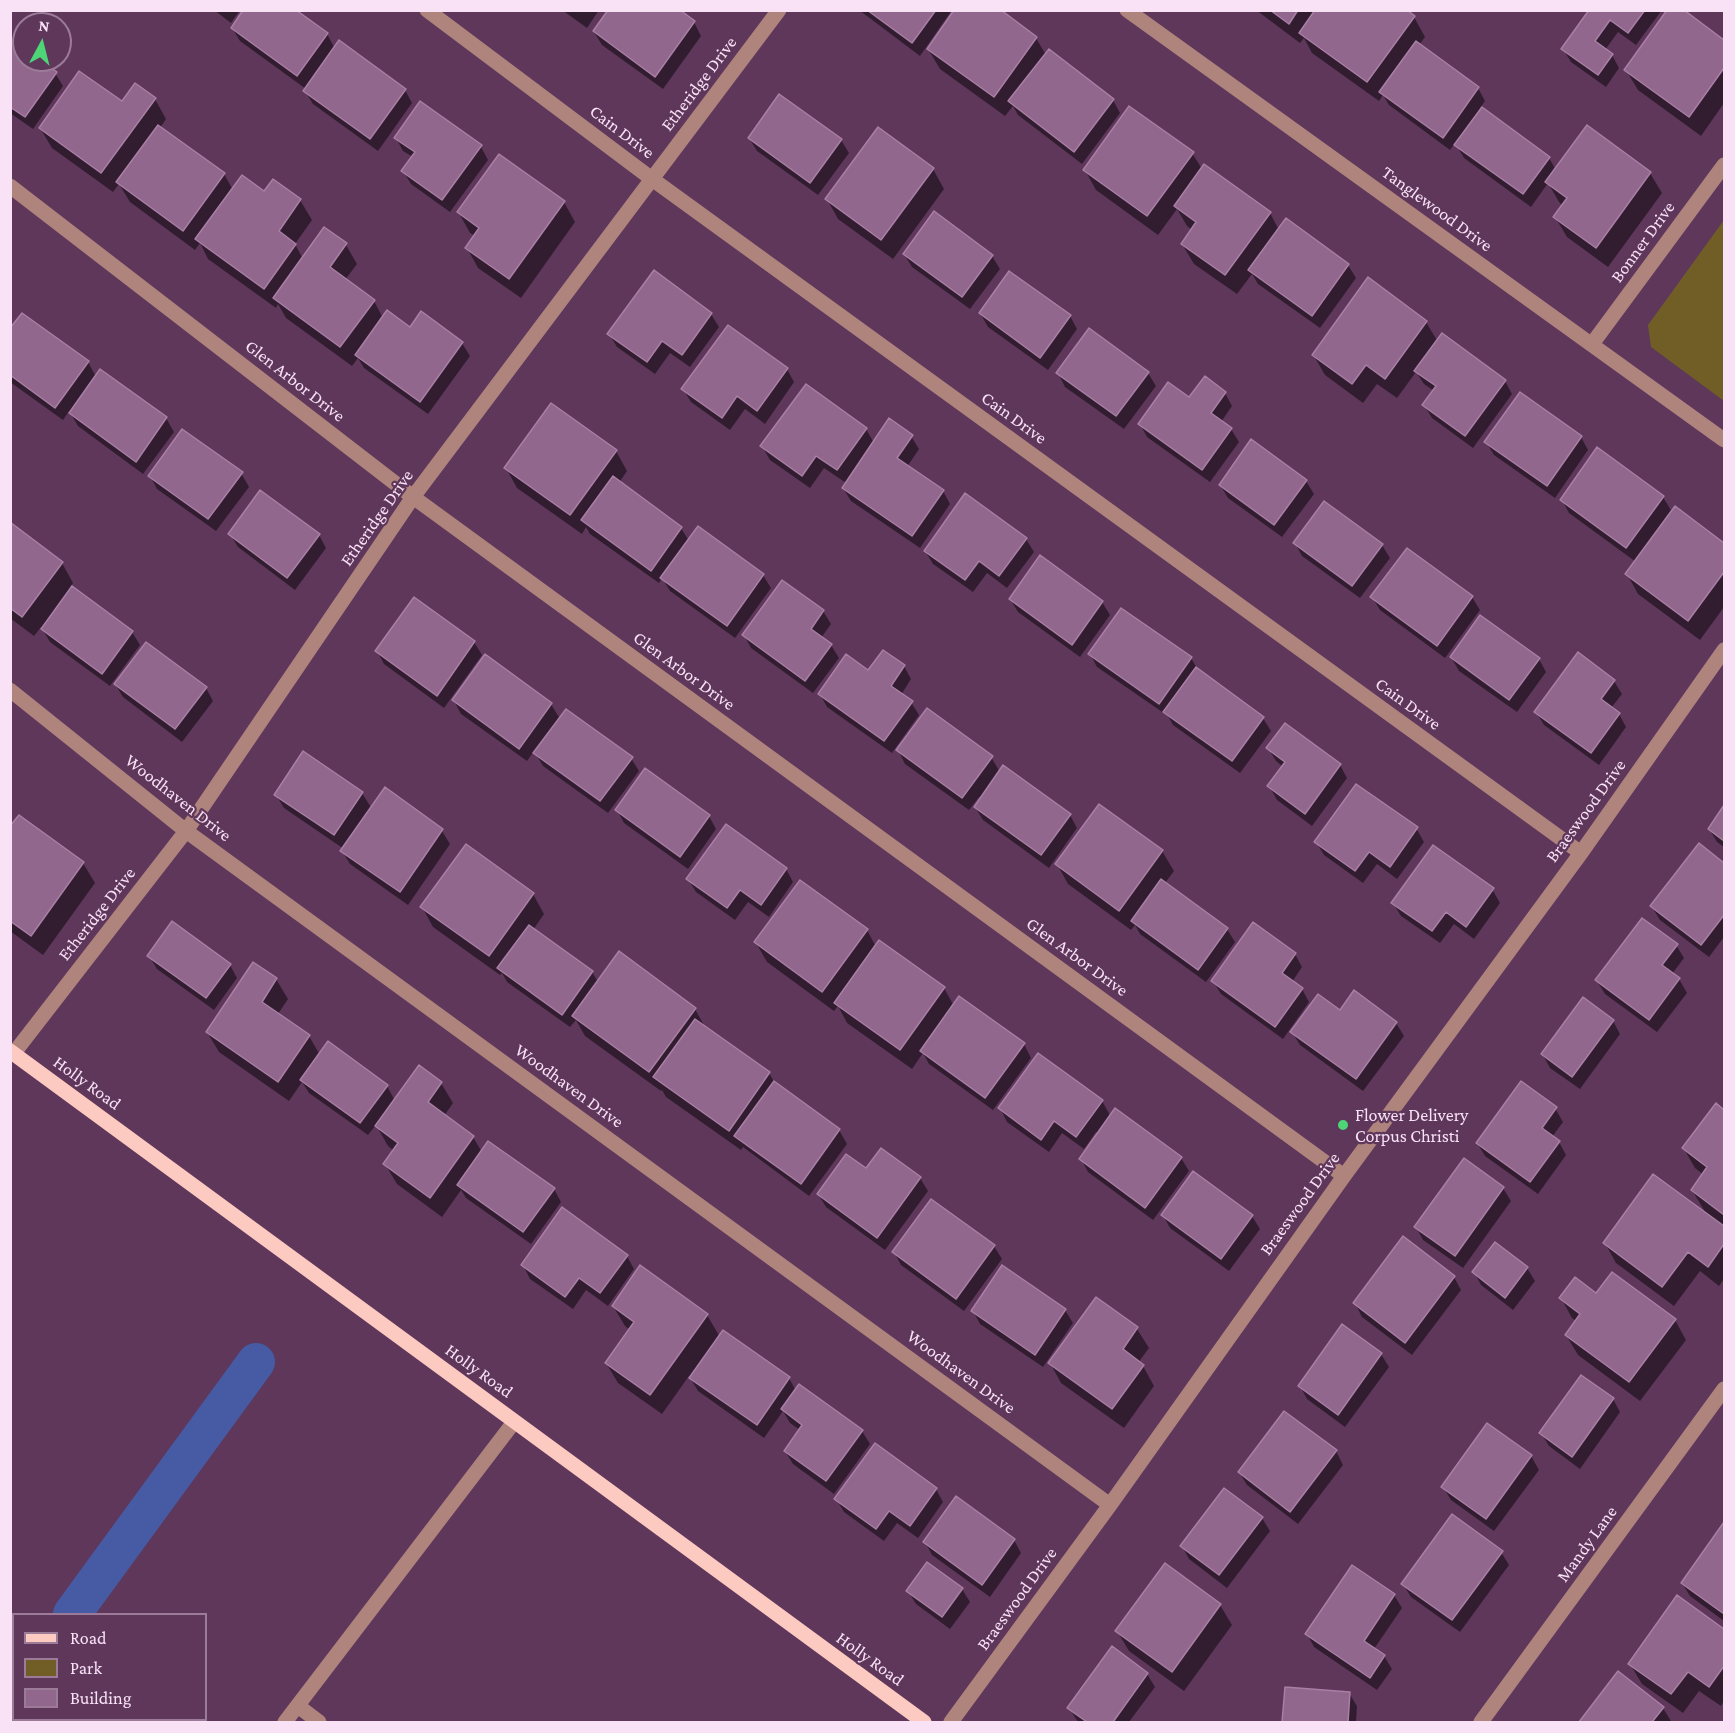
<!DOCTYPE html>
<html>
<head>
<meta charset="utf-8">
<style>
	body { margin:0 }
	#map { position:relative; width:1735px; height:1733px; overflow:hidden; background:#5e375b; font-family:"Crimson Pro",serif }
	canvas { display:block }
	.frame { position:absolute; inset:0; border:12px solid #f9e1f6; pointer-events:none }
	.legend { position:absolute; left:12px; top:1613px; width:195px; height:108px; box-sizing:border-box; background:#5e375b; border:2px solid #9c7b99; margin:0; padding:8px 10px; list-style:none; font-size:18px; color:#f9e1f6 }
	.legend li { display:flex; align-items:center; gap:12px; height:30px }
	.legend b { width:30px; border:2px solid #9c7b99 }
	.north { position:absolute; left:12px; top:12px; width:60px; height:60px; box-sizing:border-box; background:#5e375b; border:2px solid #9c7b99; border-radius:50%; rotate:7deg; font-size:16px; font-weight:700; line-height:24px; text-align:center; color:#f9e1f6 }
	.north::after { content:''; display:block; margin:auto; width:21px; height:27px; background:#4ed676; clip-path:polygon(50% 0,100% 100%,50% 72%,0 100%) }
</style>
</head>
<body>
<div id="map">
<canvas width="1735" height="1733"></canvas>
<div class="frame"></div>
<ul class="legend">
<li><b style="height:8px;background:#fdcac1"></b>Road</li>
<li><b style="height:16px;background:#715e27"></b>Park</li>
<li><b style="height:16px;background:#91678d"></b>Building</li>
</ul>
<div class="north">N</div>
</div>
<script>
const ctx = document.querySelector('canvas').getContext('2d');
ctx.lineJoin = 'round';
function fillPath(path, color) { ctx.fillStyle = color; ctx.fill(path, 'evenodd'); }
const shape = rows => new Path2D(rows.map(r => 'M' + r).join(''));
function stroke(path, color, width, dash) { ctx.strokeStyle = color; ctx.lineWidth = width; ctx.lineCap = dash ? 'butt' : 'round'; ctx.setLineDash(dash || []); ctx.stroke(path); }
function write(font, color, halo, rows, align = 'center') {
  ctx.font = font + ' "Crimson Pro",serif'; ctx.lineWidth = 4.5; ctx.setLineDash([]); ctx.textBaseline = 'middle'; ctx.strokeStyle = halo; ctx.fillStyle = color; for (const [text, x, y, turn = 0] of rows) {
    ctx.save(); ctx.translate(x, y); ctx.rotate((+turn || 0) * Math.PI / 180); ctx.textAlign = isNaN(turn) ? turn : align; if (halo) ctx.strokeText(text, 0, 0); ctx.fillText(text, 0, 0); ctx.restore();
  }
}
const green = shape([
	[1724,220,1724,401,1651,347,1648,325]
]);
const shadow = shape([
	[214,10,240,10,231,23],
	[294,10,327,34,335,49,405,90,412,103,378,151,313,104,305,91,306,89,240,41,232,28],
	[562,10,599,10,587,28],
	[859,10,952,10,920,56],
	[1256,10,1404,10,1414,17,1425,37,1419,45,1478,88,1485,101,1480,108,1549,158,1556,170,1650,173,1662,193,1608,267,1567,237,1555,217,1563,206,1559,202,1548,183,1531,207,1464,158,1455,143,1450,150,1389,105,1383,95,1379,101,1312,53,1304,38,1300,43],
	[1588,10,1662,10,1636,45,1618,32,1605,50,1612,55,1619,68,1606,87,1571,62,1563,49,1590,12],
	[1681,10,1724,42,1724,103,1701,136,1638,90,1626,70],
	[694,22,701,36,663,89,602,45,594,32],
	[1036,38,1046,55,1113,100,1120,113,1082,164,1018,115,1013,106,1005,116,940,69,928,49],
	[10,41,24,50,24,60,37,60,55,73,63,86,33,129,10,113],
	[155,99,166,119,160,128,224,174,233,190,265,193,274,181,300,200,312,220,295,244,303,259,346,245,357,264,345,280,374,301,383,318,410,329,462,343,470,356,428,414,364,368,358,358,352,366,286,318,278,304,276,308,208,259,200,243,195,250,130,202,119,184,113,192,52,148,40,128,122,103],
	[396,138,481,147,488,160,450,212,411,184,403,171,413,157,403,151],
	[749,138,841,140,849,153,818,195,757,151],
	[1192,153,1202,169,1270,213,1279,230,1348,265,1356,278,1320,328,1258,284,1252,274,1237,294,1194,264,1182,244,1192,230,1187,226,1177,209,1158,235,1096,190,1085,170],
	[933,169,944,189,893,259,838,219,827,199],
	[564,202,575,222,521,298,478,268,467,248,475,236,470,233,459,213],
	[904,254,992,256,1000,269,970,309,912,267],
	[1368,280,1426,322,1438,342,1505,381,1512,394,1473,448,1432,418,1424,405,1434,391,1424,384,1416,372,1397,398,1377,384,1363,403,1325,375,1314,356],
	[980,313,1070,316,1077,329,1048,370,988,327],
	[711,314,719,327,690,367,670,353,655,374,617,347,609,334],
	[10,331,88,362,96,377,101,371,166,418,174,432,143,474,78,426,69,411,63,420,10,382],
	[787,369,794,382,765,424,745,409,730,430,691,402,683,389],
	[1058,373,1148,373,1156,386,1124,429,1065,387],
	[1225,393,1232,406,1221,422,1231,429,1239,442,1210,482,1147,437,1140,424,1190,399],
	[866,429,874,443,911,436,919,449,907,467,943,491,950,504,920,548,851,501,843,488,846,483,824,468,810,488,770,460,762,446],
	[1581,437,1588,450,1555,498,1494,455,1486,442],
	[616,451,627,471,619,483,681,528,689,541,763,575,771,588,735,638,670,591,662,578,659,583,590,534,586,527,582,534,517,488,506,468],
	[241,473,249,487,216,531,157,489,150,476],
	[1306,481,1314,494,1282,537,1228,498,1220,485],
	[1663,497,1672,512,1676,508,1724,545,1724,607,1700,640,1638,594,1627,574,1636,562,1569,513,1562,500],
	[10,524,62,563,73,583,70,587,132,632,140,645,110,686,50,642,41,627,34,636,10,618],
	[230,534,319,535,326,548,295,590,238,547],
	[1026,539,1034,552,1007,588,987,573,973,592,933,564,925,551],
	[1295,543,1382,545,1390,558,1360,598,1302,556],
	[1407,550,1472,597,1480,610,1445,658,1380,610,1372,597],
	[1040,557,1102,602,1110,615,1080,657,1018,612,1010,599],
	[415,599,474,642,482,655,444,708,384,664,377,651],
	[823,611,831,624,821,638,831,645,839,658,813,693,751,648,744,635],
	[1090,654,1191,658,1198,670,1263,718,1271,731,1240,773,1173,725,1168,716,1097,667],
	[1451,657,1539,659,1546,672,1517,712,1459,671],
	[904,666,911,679,901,695,911,702,919,715,892,753,827,707,820,694,869,672],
	[1614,681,1622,694,1611,708,1619,714,1626,727,1599,765,1544,725,1536,712],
	[115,684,206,688,213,701,182,742,123,697],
	[454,701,551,704,560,719,631,758,639,771,608,813,543,766,534,751,527,761,461,714],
	[1268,748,1340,765,1347,778,1312,826,1277,800,1269,786,1283,767,1276,761],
	[898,750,991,757,1000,772,1070,815,1077,828,1049,868,983,820,975,807,981,798,979,797,969,810,905,764],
	[385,789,442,831,450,844,408,905,350,864,342,851,344,849,284,808,276,795,362,793,372,809],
	[1099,806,1162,851,1174,871,1165,883,1227,929,1235,942,1206,982,1140,934,1135,925,1131,930,1068,884,1057,864],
	[1724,808,1724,847,1717,842,1709,829],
	[617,810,709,816,716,829,688,869,624,823],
	[1416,828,1424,842,1397,879,1377,864,1363,883,1324,855,1316,842],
	[10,829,83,863,95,883,43,955,10,931],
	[1699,845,1724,864,1724,937,1709,957,1660,920,1652,907],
	[786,869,793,882,769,917,748,902,735,920,696,892,688,879],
	[1492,889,1500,903,1474,939,1454,924,1440,943,1401,916,1393,903],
	[533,894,544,914,533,930,592,972,598,982,695,1009,706,1029,769,1073,776,1085,839,1130,847,1144,809,1196,743,1147,741,1150,666,1097,662,1090,661,1091,585,1036,576,1020,570,1027,507,982,502,973,500,975,433,927,422,907],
	[867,930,876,947,944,988,954,1006,1024,1044,1031,1058,993,1110,929,1064,923,1053,912,1069,847,1023,838,1006,834,1011,767,962,756,943],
	[1676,945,1684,958,1672,974,1679,979,1687,993,1657,1032,1605,994,1597,981],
	[1295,954,1302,967,1292,982,1302,989,1309,1002,1283,1039,1221,994,1213,981],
	[149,956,230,965,237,978,214,1010,157,969],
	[276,979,288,999,278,1014,309,1036,320,1055,387,1086,395,1101,419,1067,441,1083,453,1103,444,1116,473,1137,482,1152,554,1189,561,1202,531,1244,466,1198,461,1190,442,1217,397,1184,385,1164,394,1151,388,1146,376,1125,368,1135,309,1093,302,1082,289,1101,219,1052,207,1032],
	[1354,992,1396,1023,1404,1036,1363,1091,1300,1045,1292,1032,1340,1012],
	[1613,1021,1620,1034,1580,1089,1550,1068,1543,1055],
	[1102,1101,1111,1117,1181,1158,1189,1171,1153,1220,1088,1172,1081,1159,1099,1134,1096,1132,1084,1149,1062,1133,1049,1152,1007,1122,1000,1108],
	[1716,1105,1724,1112,1724,1279,1719,1286,1700,1271,1674,1306,1616,1263,1605,1243,1707,1215,1692,1190,1704,1175,1695,1168,1684,1149],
	[1555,1108,1563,1122,1552,1137,1559,1142,1566,1155,1538,1194,1485,1156,1477,1143],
	[881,1150,920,1178,928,1191,885,1250,826,1207,818,1194,867,1170],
	[1464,1160,1503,1188,1511,1201,1463,1268,1423,1240,1416,1227],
	[931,1201,994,1246,1002,1259,964,1311,901,1265,894,1252],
	[1163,1215,1252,1216,1260,1229,1229,1271,1170,1228],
	[1495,1244,1527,1268,1535,1281,1513,1310,1481,1285,1474,1272],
	[627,1256,634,1269,608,1306,586,1290,573,1309,530,1279,523,1265],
	[641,1267,707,1315,720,1337,724,1332,789,1378,796,1391,862,1431,870,1444,834,1494,793,1464,785,1451,800,1430,790,1423,783,1411,764,1438,698,1391,689,1376,662,1414,618,1383,606,1363,630,1330,625,1326,613,1306],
	[1454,1277,1461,1290,1412,1355,1362,1317,1355,1303],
	[1596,1295,1675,1320,1686,1340,1640,1401,1578,1355,1566,1335,1577,1322,1572,1318,1561,1298],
	[1096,1299,1137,1329,1149,1348,1138,1363,1143,1366,1154,1386,1124,1428,1061,1383,1050,1363],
	[1065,1310,1073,1323,1043,1367,980,1324,973,1311],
	[1381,1354,1389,1367,1345,1427,1307,1399,1300,1386],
	[1613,1399,1620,1412,1580,1469,1549,1446,1541,1433],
	[1487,1425,1531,1456,1539,1470,1494,1531,1451,1500,1443,1487],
	[1336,1451,1343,1465,1298,1524,1247,1485,1239,1472],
	[936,1489,943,1502,918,1538,897,1523,884,1541,844,1512,836,1499],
	[1224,1490,1262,1518,1270,1531,1227,1588,1189,1559,1182,1546],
	[1724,1525,1724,1621,1690,1596,1682,1583],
	[1014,1540,1021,1553,990,1597,932,1555,925,1542],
	[1501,1552,1509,1565,1460,1632,1411,1597,1403,1584],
	[962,1589,970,1602,950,1629,916,1604,908,1591],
	[1394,1595,1402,1608,1374,1649,1384,1656,1392,1669,1377,1690,1314,1647,1307,1634],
	[1678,1598,1724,1631,1724,1701,1721,1706,1699,1691,1683,1713,1642,1684,1630,1664],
	[1220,1605,1232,1625,1184,1691,1129,1651,1117,1631],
	[1618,1673,1663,1708,1671,1721,1669,1722,1581,1722],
	[1147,1674,1155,1687,1129,1722,1078,1722,1069,1708],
	[1286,1689,1349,1693,1357,1706,1356,1722,1284,1722]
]);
const canal = shape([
	[72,1614,256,1362],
	[10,1699,14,1695]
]);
const building = shape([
	[243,10,296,10,328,33,297,76,231,28,243,10],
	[608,10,680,10,695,21,655,77,593,31,608,10],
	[867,10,936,10,912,43,867,10],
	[954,10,1001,10,1037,37,994,97,927,49,954,10],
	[1270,10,1298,10,1289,24,1270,10],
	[1315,10,1407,10,1415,16,1367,82,1299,33,1315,10],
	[1589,10,1645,10,1628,33,1610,20,1595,41,1613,54,1598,75,1561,49,1589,10],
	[1667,10,1684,10,1724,40,1724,68,1689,117,1624,70,1667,10],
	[10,39,24,49,24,60,40,60,57,72,25,117,10,107,10,39],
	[339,40,406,89,370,139,303,91,339,40],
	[1416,41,1479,87,1443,138,1379,92,1416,41],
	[1049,49,1114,99,1074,152,1008,101,1049,49],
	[79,71,122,101,135,83,156,98,101,173,39,128,79,71],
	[779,94,842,139,810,183,748,138,779,94],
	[420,101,482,145,442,200,401,171,415,152,394,138,420,101],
	[1129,106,1194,152,1147,216,1083,170,1129,106],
	[1482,107,1550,157,1523,194,1454,145,1482,107],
	[158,125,225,173,183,231,116,182,158,125],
	[1587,125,1651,172,1596,248,1553,217,1567,198,1545,182,1587,125],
	[878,127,934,168,881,240,825,199,878,127],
	[499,154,565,201,509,279,465,248,479,228,457,212,499,154],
	[1204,164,1271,212,1225,275,1181,244,1196,222,1174,206,1204,164],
	[242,175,264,191,273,179,301,199,279,231,296,244,264,289,195,239,242,175],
	[934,211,993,255,962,297,903,254,934,211],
	[1286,218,1349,264,1312,316,1248,270,1286,218],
	[324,227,347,243,330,267,375,300,340,347,273,298,324,227],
	[654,270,712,313,682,355,662,341,647,362,607,334,654,270],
	[1009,271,1071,315,1040,358,979,313,1009,271],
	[1368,277,1427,321,1385,379,1366,365,1352,384,1312,355,1368,277],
	[387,310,410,327,421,311,463,342,420,402,355,355,387,310],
	[22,313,89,361,55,408,10,375,10,328,22,313],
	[728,325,788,368,757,411,737,396,722,418,681,389,728,325],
	[1089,328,1149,372,1116,416,1056,373,1089,328],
	[1442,333,1506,380,1465,436,1422,405,1436,386,1414,371,1442,333],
	[100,369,167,417,136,462,69,413,100,369],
	[1205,376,1226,392,1211,413,1232,428,1202,470,1138,424,1168,382,1189,397,1205,376],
	[806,384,867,428,837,470,816,456,802,476,760,446,806,384],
	[1520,392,1582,436,1547,486,1484,442,1520,392],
	[551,403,617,450,570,515,504,468,551,403],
	[889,418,913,435,897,458,944,490,912,536,842,488,889,418],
	[182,429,243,472,208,519,148,476,182,429],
	[1251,439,1307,480,1274,525,1219,485,1251,439],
	[1597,447,1664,496,1626,548,1560,500,1597,447],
	[613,476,682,527,651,571,581,520,613,476],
	[260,490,320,534,287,578,228,534,260,490],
	[965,493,1027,538,999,576,979,561,965,580,924,551,965,493],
	[1324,501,1383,544,1352,586,1293,543,1324,501],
	[1675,506,1724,543,1724,572,1688,621,1625,574,1675,506],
	[10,522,63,562,22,617,10,608,10,522],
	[698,526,764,574,727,626,660,578,698,526],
	[1407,548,1473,596,1437,646,1370,597,1407,548],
	[1040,555,1103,601,1072,645,1009,599,1040,555],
	[782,580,824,610,811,629,832,644,805,681,742,635,782,580],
	[72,586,133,631,102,674,41,629,72,586],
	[414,597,475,641,437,696,375,651,414,597],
	[1121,608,1192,657,1159,704,1088,654,1121,608],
	[1480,615,1540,658,1509,700,1450,657,1480,615],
	[146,642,207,687,175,729,114,684,146,642],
	[883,650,905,665,891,686,913,701,884,741,818,694,846,654,868,670,883,650],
	[1578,652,1615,680,1601,699,1620,713,1591,753,1534,712,1578,652],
	[485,654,552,703,519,749,452,700,485,654],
	[1196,667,1264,717,1232,761,1163,712,1196,667],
	[927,708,993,756,962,798,896,750,927,708],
	[566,709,633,757,600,801,533,753,566,709],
	[1285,723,1341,764,1305,814,1267,786,1285,762,1266,748,1285,723],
	[303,751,363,792,334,835,274,795,303,751],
	[1003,765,1071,814,1041,855,974,807,1003,765],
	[645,768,710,815,680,857,615,810,645,768],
	[1356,784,1418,827,1390,867,1369,852,1355,871,1314,842,1356,784],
	[385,787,443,829,400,892,340,851,385,787],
	[1099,804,1163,850,1119,911,1055,864,1099,804],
	[1724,805,1724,841,1708,829,1724,805],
	[19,815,84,862,31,936,10,921,10,826,19,815],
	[726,824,787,868,761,905,740,890,727,908,686,879,726,824],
	[1699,843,1724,863,1724,915,1701,945,1650,906,1699,843],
	[466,844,534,893,489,956,420,907,466,844],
	[1433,845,1494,888,1466,927,1446,912,1432,931,1391,903,1433,845],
	[1161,879,1228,928,1198,970,1131,921,1161,879],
	[800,880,868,929,822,992,754,942,800,880],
	[1642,918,1678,944,1662,965,1680,978,1649,1020,1595,980,1642,918],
	[172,921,231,964,206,998,147,956,172,921],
	[1253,922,1296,953,1282,973,1303,988,1275,1027,1211,981,1253,922],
	[529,925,593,971,562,1015,497,968,529,925],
	[879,940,945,987,900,1050,834,1003,879,940],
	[619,951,696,1008,649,1072,572,1016,619,951],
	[253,962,277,978,262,1002,310,1035,278,1082,206,1032,253,962],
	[1354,990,1397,1022,1356,1079,1290,1032,1318,994,1340,1010,1354,990],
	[959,996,1025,1043,985,1098,920,1051,959,996],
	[1583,997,1614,1020,1572,1077,1541,1054,1583,997],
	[695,1019,770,1072,729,1131,653,1077,695,1019],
	[328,1041,388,1085,360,1123,300,1080,328,1041],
	[1038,1053,1103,1100,1076,1137,1054,1121,1041,1140,998,1108,1038,1053],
	[419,1065,442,1082,428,1102,474,1136,430,1198,383,1164,398,1143,375,1126,419,1065],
	[774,1081,840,1129,801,1184,734,1136,774,1081],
	[1521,1081,1557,1107,1542,1128,1560,1141,1530,1182,1476,1143,1521,1081],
	[1716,1103,1724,1110,1724,1215,1691,1190,1707,1167,1682,1148,1716,1103],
	[1115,1108,1182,1157,1145,1208,1079,1159,1115,1108],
	[488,1141,555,1188,523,1232,457,1185,488,1141],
	[881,1148,921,1177,877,1238,817,1194,846,1154,866,1168,881,1148],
	[1464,1158,1504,1187,1455,1256,1414,1227,1464,1158],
	[1193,1171,1253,1215,1221,1259,1161,1215,1193,1171],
	[1653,1174,1724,1226,1724,1244,1708,1267,1688,1252,1662,1287,1603,1243,1653,1174],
	[931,1199,995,1245,956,1299,892,1252,931,1199],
	[562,1207,628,1255,600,1293,579,1278,565,1297,521,1265,562,1207],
	[1403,1236,1455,1276,1405,1343,1353,1303,1403,1236],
	[1495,1242,1528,1267,1505,1298,1472,1272,1495,1242],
	[640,1265,708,1314,650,1395,605,1363,634,1322,612,1306,640,1265],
	[1002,1265,1066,1309,1035,1355,971,1311,1002,1265],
	[1612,1272,1676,1319,1629,1382,1565,1335,1580,1314,1559,1298,1575,1277,1596,1293,1612,1272],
	[1096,1297,1138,1327,1123,1349,1144,1365,1112,1409,1048,1363,1096,1297],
	[1342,1324,1382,1353,1338,1415,1298,1386,1342,1324],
	[723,1330,790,1377,757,1425,689,1378,723,1330],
	[1581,1375,1614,1398,1572,1457,1539,1433,1581,1375],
	[799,1384,863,1430,826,1481,784,1451,802,1425,781,1409,799,1384],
	[1284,1411,1337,1450,1290,1512,1238,1472,1284,1411],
	[1487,1423,1532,1455,1486,1519,1441,1487,1487,1423],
	[875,1443,937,1488,910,1526,889,1511,876,1529,834,1499,875,1443],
	[1224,1488,1263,1517,1219,1575,1180,1546,1224,1488],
	[956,1496,1015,1539,982,1585,923,1542,956,1496],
	[1452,1514,1503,1551,1452,1620,1401,1584,1452,1514],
	[1724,1522,1724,1614,1681,1583,1724,1522],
	[927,1562,963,1588,942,1617,906,1591,927,1562],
	[1165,1563,1221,1604,1172,1672,1115,1631,1165,1563],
	[1352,1565,1395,1594,1364,1641,1385,1655,1370,1678,1305,1634,1352,1565],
	[1677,1595,1724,1629,1724,1666,1709,1687,1688,1672,1671,1694,1628,1664,1677,1595],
	[1112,1646,1148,1673,1113,1722,1087,1722,1067,1708,1112,1646],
	[1618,1671,1664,1707,1652,1722,1579,1722,1618,1671],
	[1285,1687,1350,1692,1348,1722,1282,1722,1285,1687]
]);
const minor = shape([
	[427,10,652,179,1581,853],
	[1127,10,1724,440],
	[10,186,413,497,1344,1176],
	[1592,344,1724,165],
	[10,690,186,831,1110,1505],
	[14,1053,186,831,413,497,779,10],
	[298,1706,319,1722],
	[285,1722,514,1422],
	[951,1722,1110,1505,1344,1176,1581,853,1724,650],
	[1481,1722,1724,1389]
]);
const major = shape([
	[10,1051,924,1722]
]);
const markers = [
	[1343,1125,6,"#4ed676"]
];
const streetNames = [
	["Etheridge Drive",699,84,-53],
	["Cain Drive",622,132,37],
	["Tanglewood Drive",1437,209,36],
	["Bonner Drive",1643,242,-54],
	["Glen Arbor Drive",295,381,38],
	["Cain Drive",1014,418,36],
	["Etheridge Drive",377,518,-55],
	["Glen Arbor Drive",684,671,36],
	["Cain Drive",1408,704,36],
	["Woodhaven Drive",178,798,38],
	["Braeswood Drive",1586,811,-54],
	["Etheridge Drive",97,914,-52],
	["Glen Arbor Drive",1077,957,36],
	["Holly Road",87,1083,36],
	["Woodhaven Drive",569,1086,36],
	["Braeswood Drive",1300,1204,-54],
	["Holly Road",479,1371,36],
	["Woodhaven Drive",961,1372,36],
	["Mandy Lane",1587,1544,-54],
	["Braeswood Drive",1017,1599,-54],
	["Holly Road",870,1659,36]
];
const poiNames = [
	["Flower Delivery",1355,1115],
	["Corpus Christi",1355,1136]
];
fillPath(green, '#715e27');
fillPath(shadow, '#0007');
stroke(canal, '#465ba3', 38);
fillPath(building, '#91678d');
stroke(building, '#aa7fa6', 1.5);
stroke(minor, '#af847d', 15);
stroke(major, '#fdcac1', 15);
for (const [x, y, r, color] of markers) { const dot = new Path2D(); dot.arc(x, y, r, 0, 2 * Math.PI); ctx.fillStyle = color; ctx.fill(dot); stroke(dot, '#5e375b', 2); }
write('18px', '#f9e1f6', '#5e375b', streetNames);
write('18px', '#f9e1f6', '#5e375b', poiNames, 'left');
</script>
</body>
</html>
